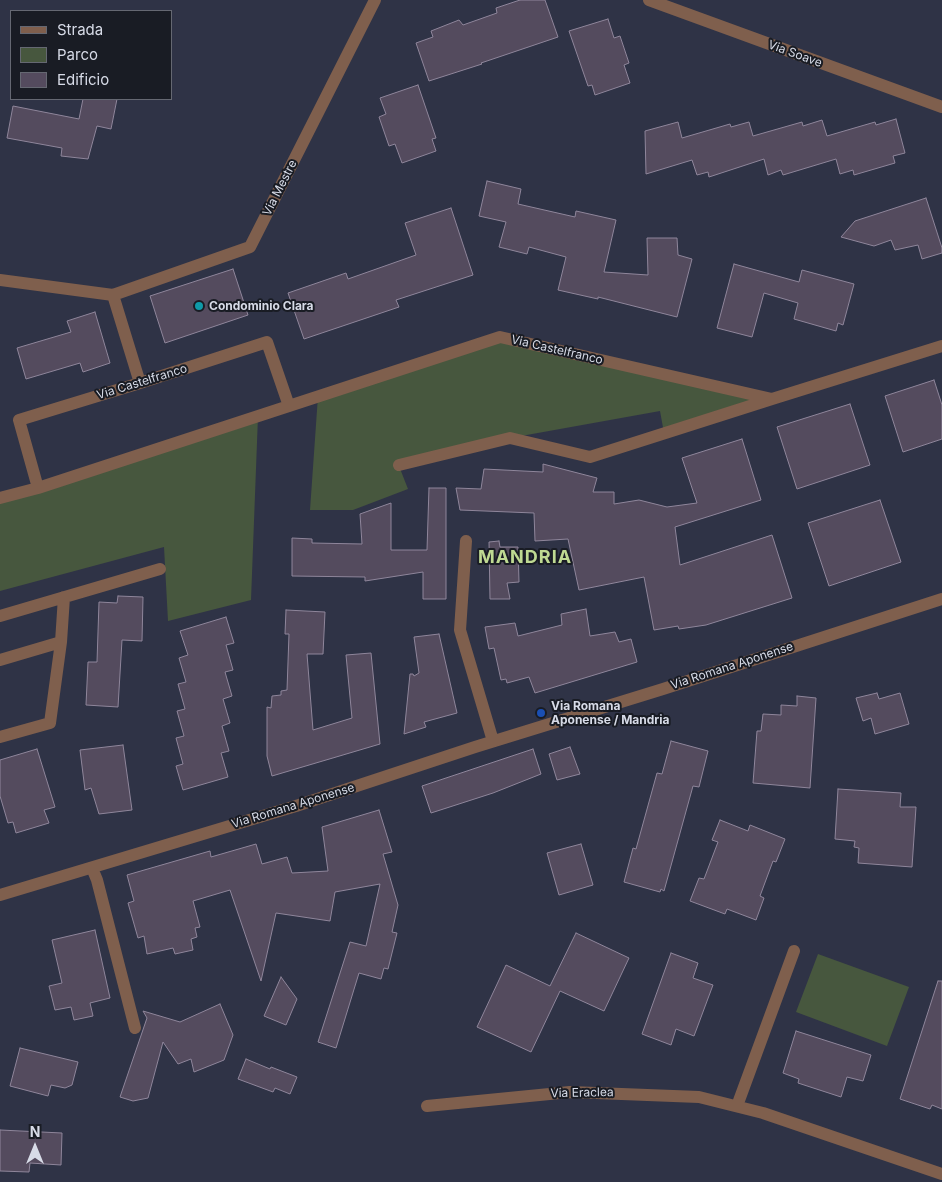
<!DOCTYPE html>
<html>
<head>
<meta charset="utf-8">
<style>
	body { margin:0 }
	#map { position:relative; width:942px; height:1182px; overflow:hidden; background:#2f3346; font-family:Inter,sans-serif }
	canvas { display:block }
	.legend { position:absolute; left:10px; top:10px; width:162px; height:90px; box-sizing:border-box; background:#191c24; border:1px solid #656872; margin:0; padding:6px 9px; list-style:none; font-size:15px; color:#d7dbe7 }
	.legend li { display:flex; align-items:center; gap:10px; height:25px }
	.legend b { width:25px; border:1px solid #656872 }
	.north { position:absolute; left:10px; top:1122px; width:50px; height:50px; -webkit-text-stroke:4px #191c24; paint-order:stroke; rotate:0deg; font-size:14px; font-weight:700; line-height:20px; text-align:center; color:#d7dbe7 }
	.north::after { content:''; display:block; margin:auto; width:18px; height:22px; background:#d7dbe7; clip-path:polygon(50% 0,100% 100%,50% 72%,0 100%) }
</style>
</head>
<body>
<div id="map">
<canvas width="942" height="1182"></canvas>
<ul class="legend">
<li><b style="height:6px;background:#7f5f4d"></b>Strada</li>
<li><b style="height:14px;background:#47573e"></b>Parco</li>
<li><b style="height:14px;background:#544b5e"></b>Edificio</li>
</ul>
<div class="north">N</div>
</div>
<script>
const ctx = document.querySelector('canvas').getContext('2d');
ctx.lineJoin = 'round';
function fillPath(path, color) { ctx.fillStyle = color; ctx.fill(path, 'evenodd'); }
const shape = rows => new Path2D(rows.map(r => 'M' + r).join(''));
function stroke(path, color, width, dash) { ctx.strokeStyle = color; ctx.lineWidth = width; ctx.lineCap = dash ? 'butt' : 'round'; ctx.setLineDash(dash || []); ctx.stroke(path); }
function write(font, color, halo, rows, align = 'center') {
  ctx.font = font + ' Inter,sans-serif'; ctx.lineWidth = 4; ctx.setLineDash([]); ctx.textBaseline = 'middle'; ctx.strokeStyle = halo; ctx.fillStyle = color; for (const [text, x, y, turn = 0] of rows) {
    ctx.save(); ctx.translate(x, y); ctx.rotate((+turn || 0) * Math.PI / 180); ctx.textAlign = isNaN(turn) ? turn : align; if (halo) ctx.strokeText(text, 0, 0); ctx.fillText(text, 0, 0); ctx.restore();
  }
}
const green = shape([
	[500,337,772,399,664,433,660,411,510,438,399,466,408,489,353,510,310,510,318,396],
	[258,416,251,600,168,621,164,547,0,591,0,498],
	[818,954,909,987,887,1046,796,1012]
]);
const building = shape([
	[520,0,545,0,558,37,481,63,482,64,429,81,416,43,433,37,431,31,459,20,463,25,497,13,496,8,520,0],
	[608,19,614,38,620,36,629,63,624,65,630,83,595,95,592,85,588,86,569,31,608,19],
	[418,85,436,138,432,139,436,151,402,163,395,144,389,146,379,117,386,114,380,98,418,85],
	[83,99,117,99,111,129,97,126,88,159,61,156,62,148,7,138,13,106,79,119,83,99],
	[896,119,905,153,893,156,895,163,854,175,853,170,840,174,836,159,783,175,781,170,768,175,764,159,709,177,708,172,697,175,692,160,646,174,645,131,678,122,682,138,730,124,731,127,749,122,753,136,802,122,803,126,822,120,827,136,875,122,876,125,896,119],
	[487,181,521,189,518,204,575,217,576,211,616,220,604,272,648,275,647,238,677,238,678,255,692,259,677,317,598,297,598,299,558,290,566,257,529,247,527,254,499,247,506,222,479,216,487,181],
	[926,198,942,248,942,253,922,259,918,245,895,250,891,240,874,246,841,237,855,221,926,198],
	[451,208,473,275,396,300,399,307,304,339,288,293,346,273,348,279,416,255,405,223,451,208],
	[734,264,799,282,802,270,854,284,843,325,838,323,836,331,794,319,798,303,764,293,752,337,717,328,734,264],
	[233,269,248,315,165,343,150,296,233,269],
	[95,312,110,363,83,372,80,363,26,379,17,348,71,332,67,321,95,312],
	[934,380,942,405,942,439,903,452,885,396,934,380],
	[850,404,870,465,797,489,777,427,850,404],
	[742,439,761,500,675,527,680,565,772,535,792,598,706,625,679,629,678,626,654,630,644,577,579,590,568,539,535,541,534,513,460,510,456,488,481,489,484,469,543,472,543,464,597,478,593,492,614,492,614,504,639,500,667,507,697,503,682,458,742,439],
	[429,488,446,488,446,599,423,599,423,572,365,581,365,577,292,576,292,538,312,539,312,543,362,544,360,514,391,503,391,550,427,550,429,488],
	[880,500,901,562,829,586,808,523,880,500],
	[499,541,500,547,518,547,519,582,507,583,510,599,490,599,489,542,499,541],
	[118,596,143,597,142,641,122,640,118,707,86,705,88,662,97,662,99,602,117,603,118,596],
	[586,609,590,636,615,632,619,642,631,639,637,662,535,693,529,677,507,683,506,679,501,680,494,648,489,649,485,627,515,623,518,636,562,625,561,614,586,609],
	[286,610,325,612,323,654,307,654,313,730,352,718,346,655,371,653,380,744,272,776,267,756,267,707,271,708,272,696,281,695,281,691,287,690,289,634,285,634,286,610],
	[226,617,234,643,226,645,233,670,225,672,232,696,223,699,230,723,222,726,229,751,221,753,228,777,183,790,176,766,183,764,176,738,184,736,177,711,185,709,178,684,186,682,179,658,188,655,180,631,226,617],
	[439,634,457,713,424,722,426,727,404,734,410,674,413,674,414,676,419,673,414,637,439,634],
	[877,693,879,699,900,693,909,724,875,734,871,718,863,721,856,698,877,693],
	[797,696,816,698,810,788,753,783,757,731,761,731,763,714,781,715,781,705,797,706,797,696],
	[671,741,708,751,699,787,693,786,664,891,661,889,660,892,624,882,633,848,636,849,657,773,662,774,671,741],
	[123,745,132,810,99,814,91,788,85,790,80,750,123,745],
	[570,747,580,774,557,780,549,754,570,747],
	[37,749,55,807,44,810,49,823,16,833,13,822,8,823,0,796,0,760,37,749],
	[533,749,541,774,493,793,431,813,422,786,533,749],
	[838,789,901,793,900,807,916,807,912,867,858,863,859,848,854,847,855,841,835,839,838,789],
	[379,810,392,852,383,854,398,905,392,932,397,933,388,969,384,968,381,979,359,973,336,1048,318,1042,350,942,366,946,380,884,335,892,330,921,276,913,261,981,230,890,193,901,200,927,195,928,197,937,191,939,193,950,175,954,173,948,147,954,144,936,138,938,128,903,134,901,127,875,210,851,211,857,256,844,262,864,287,857,292,873,328,871,322,827,379,810],
	[720,820,748,831,750,825,785,839,776,862,773,861,760,896,764,898,756,920,727,909,725,914,690,901,699,878,704,879,718,842,712,840,720,820],
	[581,844,593,885,559,895,547,853,581,844],
	[95,930,110,998,90,1003,93,1016,74,1020,71,1007,55,1010,49,986,62,983,52,940,95,930],
	[576,933,629,958,604,1011,560,991,531,1052,477,1027,506,965,550,986,576,933],
	[671,953,698,963,693,978,713,985,694,1036,676,1029,671,1045,642,1034,671,953],
	[281,977,297,999,286,1025,264,1016,281,977],
	[938,981,942,981,942,1109,932,1105,930,1109,900,1099,938,981],
	[220,1004,233,1035,224,1060,194,1072,191,1059,178,1064,163,1042,148,1098,133,1101,120,1097,147,1018,143,1011,180,1022,220,1004],
	[796,1031,871,1055,863,1081,847,1077,841,1097,798,1083,799,1079,783,1073,796,1031],
	[20,1048,78,1062,72,1085,65,1088,51,1085,48,1096,10,1086,20,1048],
	[246,1059,270,1069,271,1067,297,1077,290,1094,275,1088,273,1092,238,1079,246,1059],
	[0,1130,62,1133,61,1165,30,1163,29,1172,0,1171,0,1130]
]);
const minor = shape([
	[649,0,942,107],
	[0,280,113,295,250,247,375,0],
	[113,295,140,383],
	[399,465,510,438,590,457,772,399],
	[38,488,19,420,140,383,267,342,289,406],
	[0,498,38,488,500,337,772,399,942,346],
	[466,541,460,630,493,741],
	[0,616,160,569],
	[61,642,64,597],
	[0,660,61,642,50,723,0,737],
	[92,868,97,880,135,1028],
	[0,895,296,806,475,747,663,689,942,599],
	[427,1106,570,1092,699,1097,763,1113,942,1174],
	[737,1106,794,951]
]);
const markers = [
	[199,306,5,"#0f9aa8"],
	[541,713,5,"#1a4fb4"]
];
const streetNames = [
	["Via Soave",795,54,20],
	["Via Mestre",280,188,-63],
	["Via Castelfranco",557,350,13],
	["Via Castelfranco",142,382,-17],
	["Via Romana Aponense",732,666,-18],
	["Via Romana Aponense",293,806,-17],
	["Via Eraclea",582,1093,-1]
];
const poiNames = [
	["Condominio Clara",209,306],
	["Via Romana",551,706],
	["Aponense / Mandria",551,720]
];
const districtNames = [
	["MANDRIA",525,558]
];
fillPath(green, '#47573e');
fillPath(building, '#544b5e');
stroke(building, '#8f869b', 1);
stroke(minor, '#7f5f4d', 12);
for (const [x, y, r, color] of markers) { const dot = new Path2D(); dot.arc(x, y, r, 0, 2 * Math.PI); ctx.fillStyle = color; ctx.fill(dot); stroke(dot, '#191c24', 2); }
write('12px', '#d7dbe7', '#191c24', streetNames);
write('bold 12px', '#d7dbe7', '#191c24', poiNames, 'left');
ctx.letterSpacing = '1px';
write('bold 18px', '#bfda92', '#191c24', districtNames);
ctx.letterSpacing = '0px';
</script>
</body>
</html>
